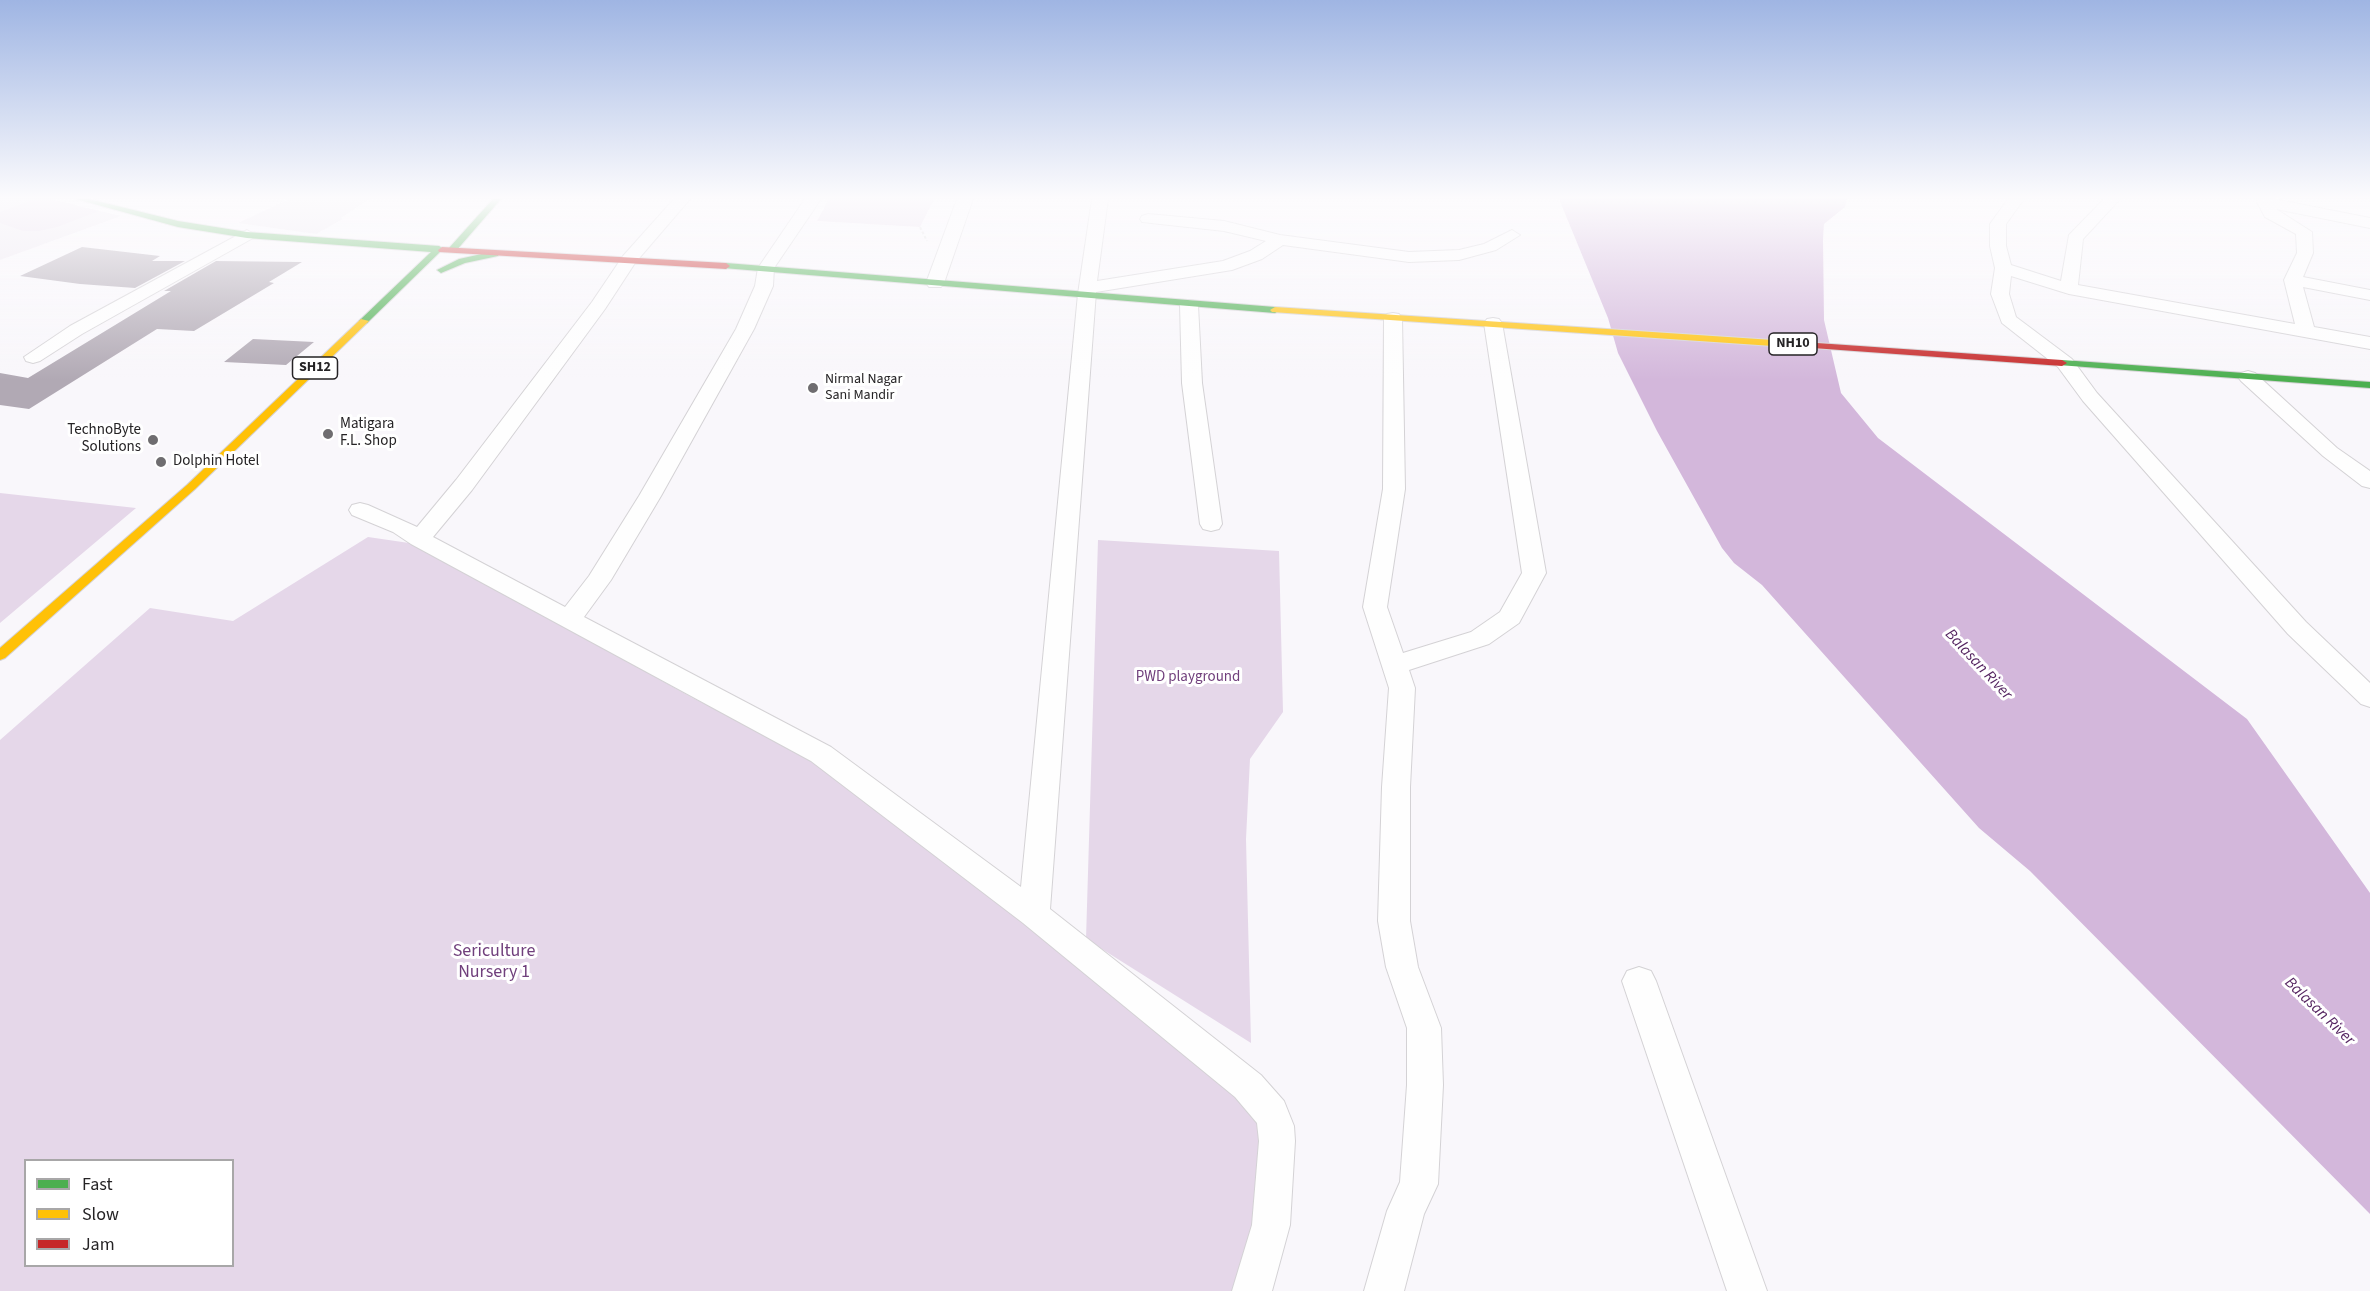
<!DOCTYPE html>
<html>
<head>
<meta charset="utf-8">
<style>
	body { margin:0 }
	#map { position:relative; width:2370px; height:1291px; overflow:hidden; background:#f9f7fb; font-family:"Source Sans 3",sans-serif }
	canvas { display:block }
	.legend { position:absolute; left:24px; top:1159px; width:210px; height:108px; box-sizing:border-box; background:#fff; border:2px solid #a8a7a8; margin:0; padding:8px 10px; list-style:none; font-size:18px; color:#252325 }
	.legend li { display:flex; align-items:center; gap:12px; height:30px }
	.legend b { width:30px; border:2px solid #a8a7a8 }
</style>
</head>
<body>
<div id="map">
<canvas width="2370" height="1291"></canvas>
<ul class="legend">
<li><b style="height:8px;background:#4caf50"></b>Fast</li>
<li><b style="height:8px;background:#ffc107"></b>Slow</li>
<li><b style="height:8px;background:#c62828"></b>Jam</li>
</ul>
</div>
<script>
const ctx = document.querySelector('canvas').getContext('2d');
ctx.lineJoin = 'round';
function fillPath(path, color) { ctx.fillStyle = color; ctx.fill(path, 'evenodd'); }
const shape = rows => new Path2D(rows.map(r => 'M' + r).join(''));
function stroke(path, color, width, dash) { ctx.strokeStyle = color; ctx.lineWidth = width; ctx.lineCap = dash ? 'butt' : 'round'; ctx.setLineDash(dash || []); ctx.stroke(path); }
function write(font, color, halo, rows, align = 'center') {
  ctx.font = font + ' "Source Sans 3",sans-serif'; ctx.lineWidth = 6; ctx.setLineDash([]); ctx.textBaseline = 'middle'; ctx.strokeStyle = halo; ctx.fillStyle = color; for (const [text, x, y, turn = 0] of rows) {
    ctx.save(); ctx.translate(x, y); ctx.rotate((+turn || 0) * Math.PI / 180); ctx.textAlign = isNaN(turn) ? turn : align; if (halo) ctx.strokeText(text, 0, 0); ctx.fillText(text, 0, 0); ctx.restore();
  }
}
const built = shape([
	[0,199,49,199,121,216,0,260],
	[289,199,369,199,341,218,343,219,316,234,238,223]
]);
const green = shape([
	[35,199,49,199,99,211,57,227,39,231,23,231,0,223,0,212],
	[829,199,934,199,920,227,817,221],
	[0,493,136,508,0,623],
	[368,537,409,543,429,551,691,697,806,756,1092,976,1259,1117,1268,1170,1237,1291,0,1291,0,740,150,608,233,621],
	[26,1160,232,1160,232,1266,26,1266],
	[1098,540,1279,551,1283,712,1250,759,1246,839,1251,1043,1086,939]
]);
const water = shape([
	[1559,199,1847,199,1845,207,1824,224,1823,239,1824,320,1841,393,1878,438,2247,719,2370,893,2370,1214,2030,871,1979,828,1762,585,1734,563,1722,548,1657,431,1618,353,1608,318]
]);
const building = shape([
	[82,247,160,256,152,261,185,261,135,288,80,284,20,276],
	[216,261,302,262,269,282,274,283,194,331,157,329,29,409,0,405,0,373,28,378,171,291,164,291],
	[253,339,314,342,286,365,224,362]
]);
const path = shape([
	[920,227,927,241]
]);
const street = shape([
	[674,199,690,199,635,263,605,309,472,490,433,537,565,607,589,576,639,496,736,329,755,286,758,268,805,199,821,199,774,268,773,286,754,329,661,496,611,580,584,617,831,747,1021,887,1078,294,1092,199,1108,199,1097,281,1223,261,1250,251,1266,241,1224,231,1142,222,1140,219,1142,216,1148,214,1224,221,1280,235,1409,252,1459,250,1484,244,1512,230,1520,235,1496,250,1459,260,1409,262,1283,245,1262,259,1232,270,1096,292,1050,909,1261,1075,1284,1101,1294,1126,1295,1141,1290,1225,1272,1291,1232,1291,1252,1225,1259,1141,1257,1123,1235,1097,1023,923,811,761,411,544,393,532,352,515,349,510,352,505,360,503,368,505,417,527,456,480,592,302,623,256,674,199],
	[957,199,973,199,944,283,941,287,929,287,926,283,957,199],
	[2008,199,2024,199,2006,224,2006,246,2011,265,2061,281,2069,235,2104,199,2120,199,2083,239,2078,285,2295,324,2284,280,2297,253,2296,234,2265,217,2257,202,2258,199,2274,199,2370,218,2370,228,2276,209,2312,232,2313,253,2303,277,2370,290,2370,300,2303,287,2314,327,2370,337,2370,349,2069,294,2011,276,2009,294,2016,317,2072,359,2097,393,2306,622,2370,683,2370,707,2361,704,2288,634,2083,401,2058,367,2002,323,1991,294,1995,268,1990,246,1990,224,2008,199],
	[247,230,255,235,253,238,82,334,40,361,33,363,26,361,24,357,70,326,247,230],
	[1189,300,1195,301,1198,305,1202,383,1222,524,1219,529,1211,531,1203,529,1200,524,1182,383,1180,305,1183,301,1189,300],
	[1393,313,1399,314,1402,318,1405,489,1387,607,1403,653,1471,632,1500,612,1522,573,1484,323,1487,319,1493,318,1499,319,1502,323,1546,573,1519,623,1489,644,1409,670,1415,688,1410,787,1410,921,1418,967,1441,1028,1443,1085,1438,1184,1424,1214,1404,1291,1364,1291,1387,1211,1400,1182,1407,1085,1407,1028,1386,967,1378,921,1382,787,1389,688,1363,607,1383,489,1384,318,1387,314,1393,313],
	[2248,371,2255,373,2337,448,2370,471,2370,488,2362,486,2323,456,2241,381,2238,377,2241,373,2248,371],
	[1639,967,1651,971,1656,981,1767,1291,1727,1291,1622,981,1627,971,1639,967]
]);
const fast = shape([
	[76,199,89,199,178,221,247,232,439,246,446,250,440,252,367,323,364,324,359,321,361,319,431,252,247,238,178,227,76,199],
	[493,199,501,199,455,252,449,252,449,248,493,199],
	[495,251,499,254,498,256,465,263,441,273,437,270,459,259,495,251],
	[726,263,1275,307,1280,310,1275,313,723,268,722,266,726,263],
	[2062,360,2370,382,2370,388,2058,365,2057,363,2062,360]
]);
const slow = shape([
	[1275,307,1788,341,1793,344,1788,347,1272,312,1270,310,1275,307],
	[361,319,369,321,195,489,5,658,0,660,0,648,187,485,361,319]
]);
const jam = shape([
	[442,247,726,263,730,266,726,269,439,252,438,250,442,247],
	[1788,341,2062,360,2067,363,2062,366,1785,346,1783,344,1788,341]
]);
const markers = [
	[813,388,6,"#6f6d70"],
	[328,434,6,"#6f6d70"],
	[153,440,6,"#6f6d70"],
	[161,462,6,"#6f6d70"]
];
const shields = [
	[1793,344,48],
	[315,368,45]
];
const shieldNames = [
	["NH10",1793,344],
	["SH12",315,368]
];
const farPoinames = [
	["Nirmal Nagar",825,380],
	["Sani Mandir",825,396]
];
const poiNames = [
	["Matigara",340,425],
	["F.L. Shop",340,442],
	["TechnoByte",141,431,"right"],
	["Solutions",141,448,"right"],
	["Dolphin Hotel",173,462]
];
const parkNames = [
	["PWD playground",1188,678]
];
const waterNames = [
	["Balasan River",1978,665,47],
	["Balasan River",2319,1012,44]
];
const nearParknames = [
	["Sericulture",494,952],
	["Nursery 1",494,973]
];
fillPath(built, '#ede7f0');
fillPath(green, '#e5d7e9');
fillPath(water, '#d3b7db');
fillPath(building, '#b1a9b4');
stroke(street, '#d4d2d5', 2);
stroke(fast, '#d4d2d5', 2);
stroke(slow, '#d4d2d5', 2);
stroke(jam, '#d4d2d5', 2);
stroke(path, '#dcdcdc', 2, [3, 2]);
fillPath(street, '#fefefe');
fillPath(fast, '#4caf50');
fillPath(slow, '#ffc107');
fillPath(jam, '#c62828');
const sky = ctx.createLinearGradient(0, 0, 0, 380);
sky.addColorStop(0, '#9fb5e3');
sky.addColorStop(0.52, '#fcfbfd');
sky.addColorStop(1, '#fcfbfd00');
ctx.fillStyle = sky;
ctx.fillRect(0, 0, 2370, 380);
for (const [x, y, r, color] of markers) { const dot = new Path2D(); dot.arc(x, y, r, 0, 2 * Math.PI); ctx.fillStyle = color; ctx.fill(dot); stroke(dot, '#fff', 2); }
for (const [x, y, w] of shields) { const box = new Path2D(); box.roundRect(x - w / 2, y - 11, w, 22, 4.5); ctx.fillStyle = '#fff'; ctx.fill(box); stroke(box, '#252325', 1.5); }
write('bold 14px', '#252325', null, shieldNames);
write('14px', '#252325', '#fff', farPoinames, 'left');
write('15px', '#252325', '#fff', poiNames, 'left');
write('15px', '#703f7c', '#fff', parkNames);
write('italic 16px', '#552561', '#fff', waterNames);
write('18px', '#703f7c', '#fff', nearParknames);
</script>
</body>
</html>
